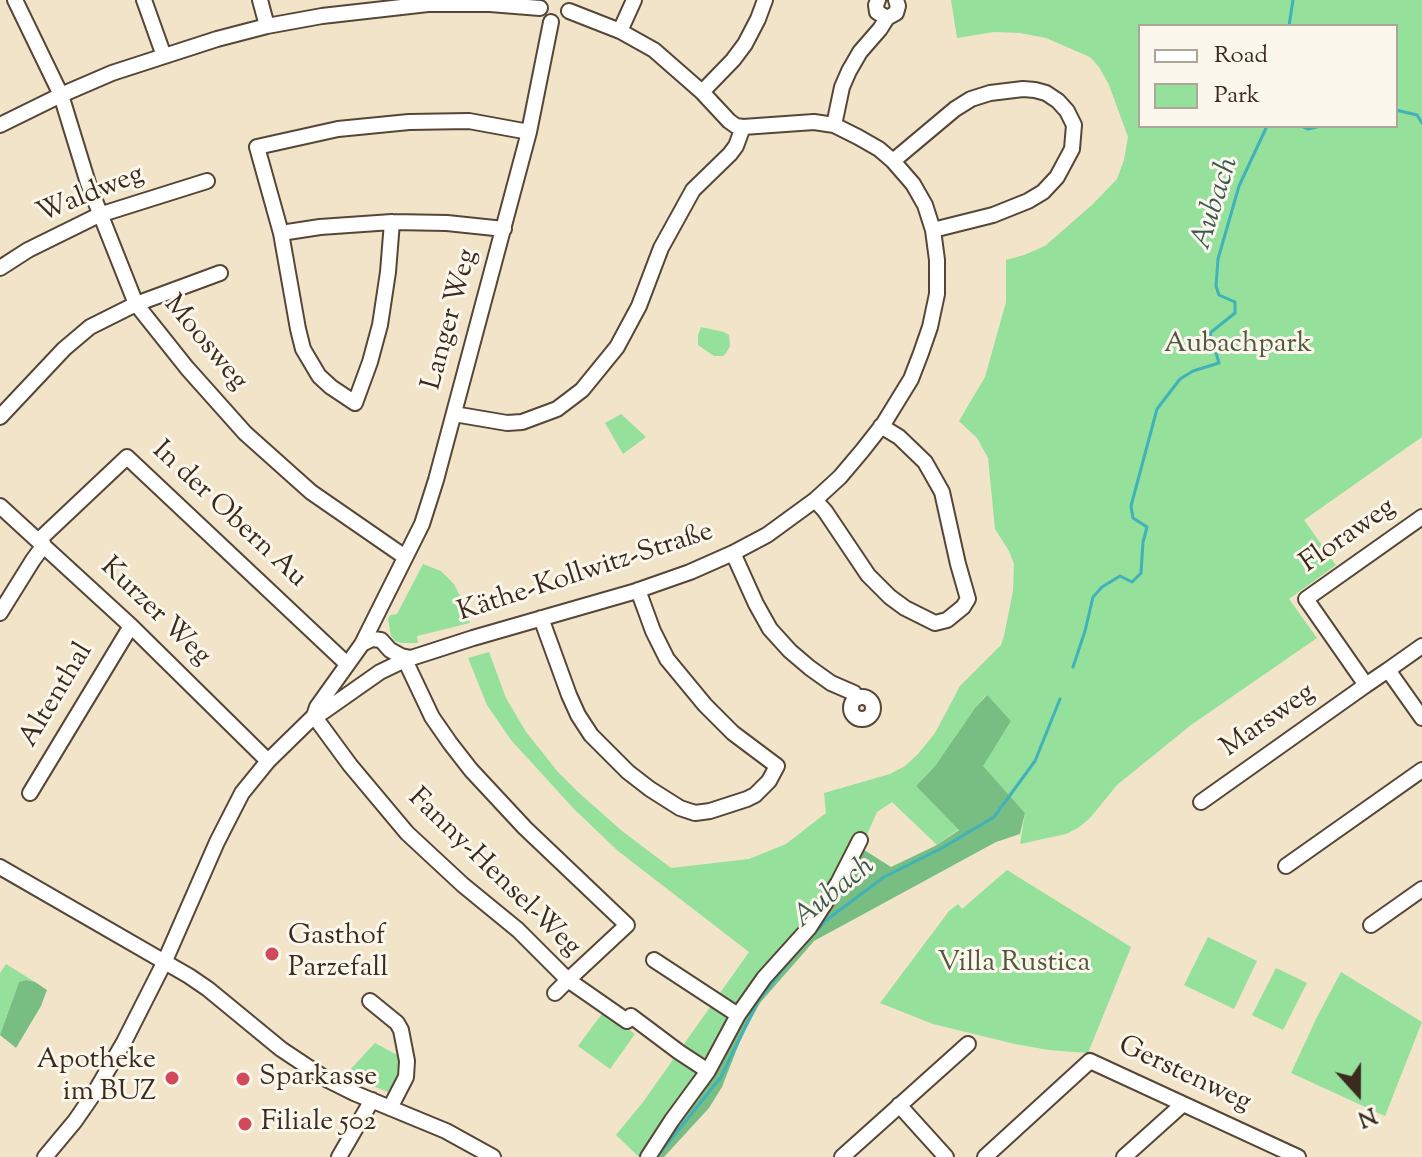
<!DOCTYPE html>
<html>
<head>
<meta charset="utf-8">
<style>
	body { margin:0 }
	#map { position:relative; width:1422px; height:1157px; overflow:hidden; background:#f2e4c8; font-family:"Sorts Mill Goudy",serif }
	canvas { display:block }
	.legend { position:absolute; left:1138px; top:24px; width:260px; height:104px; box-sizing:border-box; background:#fbf7ec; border:2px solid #aea59a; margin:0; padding:10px 14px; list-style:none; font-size:24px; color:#3b2a1e }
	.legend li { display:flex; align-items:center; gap:16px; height:40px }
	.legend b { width:40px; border:2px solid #aea59a }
	.north { position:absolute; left:1318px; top:1053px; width:80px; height:80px; -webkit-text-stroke:6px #fbf7ec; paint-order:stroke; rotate:159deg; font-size:22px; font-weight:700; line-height:32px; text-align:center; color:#3b2a1e }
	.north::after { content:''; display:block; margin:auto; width:28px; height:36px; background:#3b2a1e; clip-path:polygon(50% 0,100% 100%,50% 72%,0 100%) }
</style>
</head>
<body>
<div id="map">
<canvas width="1422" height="1157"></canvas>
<ul class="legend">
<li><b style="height:10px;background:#fff"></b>Road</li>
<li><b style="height:22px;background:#95e09b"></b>Park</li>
</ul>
<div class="north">N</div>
</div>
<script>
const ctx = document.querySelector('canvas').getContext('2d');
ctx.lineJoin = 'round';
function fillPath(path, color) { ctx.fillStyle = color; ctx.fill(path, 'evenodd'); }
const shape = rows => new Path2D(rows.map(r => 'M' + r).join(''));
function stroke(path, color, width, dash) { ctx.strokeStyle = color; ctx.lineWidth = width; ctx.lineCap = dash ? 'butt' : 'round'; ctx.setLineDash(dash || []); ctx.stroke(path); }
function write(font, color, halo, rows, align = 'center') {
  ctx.font = font + ' "Sorts Mill Goudy",serif'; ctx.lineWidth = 6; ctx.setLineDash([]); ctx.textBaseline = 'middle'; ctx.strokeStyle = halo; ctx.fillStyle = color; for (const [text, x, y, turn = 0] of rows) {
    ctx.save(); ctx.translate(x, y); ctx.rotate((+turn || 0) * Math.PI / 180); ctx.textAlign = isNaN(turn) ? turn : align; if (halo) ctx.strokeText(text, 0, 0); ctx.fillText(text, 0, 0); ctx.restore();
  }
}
const green = shape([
	[951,0,1422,0,1422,437,1304,520,1336,565,1289,599,1317,638,1191,725,1117,785,1090,818,1078,828,1066,834,1020,844,1025,813,982,766,1011,721,986,695,975,708,935,766,916,786,959,829,937,845,892,802,877,812,861,848,890,867,754,997,716,1073,653,1157,639,1157,616,1135,643,1102,749,952,618,851,574,809,511,740,487,705,468,658,489,652,506,698,526,732,558,772,578,792,622,831,671,868,749,859,786,844,826,813,824,793,890,774,905,766,918,754,935,733,960,686,1001,645,1004,636,1013,591,1014,564,1009,551,995,529,988,458,977,438,959,421,985,377,1006,302,1006,260,1024,255,1045,246,1093,204,1117,179,1124,160,1128,137,1109,85,1099,67,1090,57,1046,38,1020,33,994,32,957,38],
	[1140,26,1396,26,1396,126,1140,126],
	[701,327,724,332,729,335,730,346,726,353,723,356,714,356,698,345,698,335],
	[621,414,646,437,623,454,605,423],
	[423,564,441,571,454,584,463,602,470,623,417,636,418,643,401,643,395,641,391,636,388,619,390,615,397,614],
	[1007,870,1131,947,1088,1053,1049,1050,1015,1044,933,1024,880,1003,949,911,958,904,962,909],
	[1208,937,1257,961,1234,1009,1184,985],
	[6,964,35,982,26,980,19,982,0,1035,0,973],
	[1276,968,1307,983,1283,1030,1252,1015],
	[1341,972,1422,1022,1385,1116,1291,1073,1317,1017],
	[604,1011,635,1034,610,1069,578,1046],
	[375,1043,399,1056,401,1068,398,1077,388,1092,345,1075]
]);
const forest = shape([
	[987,695,1011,721,983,766,1025,813,1020,834,996,842,814,941,760,1003,742,1036,722,1087,709,1108,664,1157,653,1157,716,1073,754,997,861,848,891,867,937,845,959,830,916,786,935,766,975,708],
	[26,980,35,982,47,990,41,1006,16,1048,0,1035,19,982]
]);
const stream = shape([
	[1289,26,1293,0],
	[1396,110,1417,115,1422,123],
	[1301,126,1308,129,1321,126],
	[1073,667,1085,631,1093,597,1102,587,1120,576,1132,582,1141,573,1143,542,1147,527,1133,518,1131,506,1157,409,1180,379,1193,371,1219,363,1210,333,1235,313,1235,302,1219,295,1216,286,1218,259,1239,186,1267,126],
	[813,934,829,918,884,877,942,848,994,817,1035,761,1060,699],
	[660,1153,721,1077,758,1001,795,954]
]);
const minor = shape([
	[15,0,61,95,88,183,136,304,187,368,245,433,311,492,405,557],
	[144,0,164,56],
	[260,0,267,26],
	[878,0,876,5,877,12,887,18,896,13,898,6,896,0],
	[620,31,634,0],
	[702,92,733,60,745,44,758,19,765,0],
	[0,125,61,95,112,73,217,39,267,26,322,16,428,4,490,4,540,8],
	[834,125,842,87,849,71,860,52,880,29,887,18],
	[893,161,955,109,971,99,990,93,1023,89,1035,90,1046,93,1058,101,1067,111,1074,125,1072,149,1057,177,1043,192,1028,201,993,215,933,230],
	[392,222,388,272,380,325,370,362,355,403,331,387,319,376,303,349,298,329,281,233,257,147,338,129,409,122,469,121,529,132],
	[281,233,320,227,392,222,447,223,504,229],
	[0,268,28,250,99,215,207,181],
	[454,414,507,423,522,422,557,409,582,390,617,347,639,306,661,248,693,190,730,154,736,146,743,127],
	[0,417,64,349,90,327,136,304,220,273],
	[815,500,825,511,868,575,890,597,905,608,935,623,947,620,963,607,968,599,958,564,942,492,925,462,899,437,881,426],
	[0,506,131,626,268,761],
	[1422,517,1306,599,1366,685,1388,670,1422,718],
	[39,540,127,457,347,664],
	[733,553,756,604,770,629,790,651,810,668,831,683,854,693,858,698],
	[0,613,33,560,44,545],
	[541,618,569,695,578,715,591,735,628,772,650,789,680,808,695,813,710,811,747,799,755,795,769,781,777,766,733,733,705,705,667,659,653,631,638,590],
	[362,644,422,524,436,480,529,132,551,22],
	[405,660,432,717,450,743,471,770,525,828,627,925,568,980,627,1021,631,1016,679,1052,708,1071],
	[1388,670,1422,646],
	'851 708a11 11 0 1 1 22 0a11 11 0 1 1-22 0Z',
	[314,716,323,712,380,672,405,660,473,638,633,592,690,572,733,553,767,535,815,500,840,477,862,451,884,423,911,379,921,353,930,327,937,294,937,260,933,230,925,205,913,184,893,161,879,149,858,137,834,125,814,122,743,127,736,126,729,121,702,92,654,50,620,31,569,11],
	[314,716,350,765,407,833,463,885,518,930,568,980,555,993],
	[30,793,131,626],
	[1201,802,1366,685],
	[1286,866,1422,770],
	[0,867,189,976,208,989,281,1049,326,1079,354,1093,446,1131,493,1157],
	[1371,925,1422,889],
	[370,1001,397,1023,401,1030,407,1061,406,1077,390,1108],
	[738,1015,764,978,809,928,838,883,860,840],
	[899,1105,946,1157],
	[45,1157,75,1121,95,1092,124,1042,164,963,217,842,242,793,268,761,314,716,317,707,362,644,372,639,381,640,390,650,401,656,411,658],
	[339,1157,372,1100],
	[648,1157,672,1120,708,1071,738,1015,654,960],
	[842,1157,968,1044],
	[985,1157,1090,1061,1298,1157],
	[1124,1157,1183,1104]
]);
const markers = [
	[272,954,8,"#d1495b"],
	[172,1078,8,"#d1495b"],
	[243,1079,8,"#d1495b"],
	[245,1124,8,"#d1495b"]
];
const streetNames = [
	["Waldweg",91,196,-22],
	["Langer Weg",452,320,-75],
	["Moosweg",204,344,50],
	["In der Obern Au",228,516,43],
	["Floraweg",1349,537,-35],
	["Käthe-Kollwitz-Straße",586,574,-18],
	["Kurzer Weg",154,613,44],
	["Altenthal",58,696,-59],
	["Marsweg",1269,722,-35],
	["Fanny-Hensel-Weg",493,874,44],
	["Gerstenweg",1184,1076,25]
];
const parkNames = [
	["Aubachpark",1238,346],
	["Villa Rustica",1014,965]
];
const poiNames = [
	["Gasthof",288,938],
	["Parzefall",288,970],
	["Apotheke",156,1062,"right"],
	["im BUZ",156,1094,"right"],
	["Sparkasse",259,1079],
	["Filiale 502",261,1124]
];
const waterNames = [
	["Aubach",1217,204,-72],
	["Aubach",835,894,-39]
];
fillPath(green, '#95e09b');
fillPath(forest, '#78be83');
stroke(stream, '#41b1ba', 3);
stroke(minor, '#564638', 18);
stroke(minor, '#fff', 14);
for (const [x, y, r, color] of markers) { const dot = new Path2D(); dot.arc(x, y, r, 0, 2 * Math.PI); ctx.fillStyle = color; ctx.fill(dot); stroke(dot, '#fbf7ec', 3); }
write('28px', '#3b2a1e', '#fbf7ec', streetNames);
write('28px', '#52583d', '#fbf7ec', parkNames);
write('28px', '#3b2a1e', '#fbf7ec', poiNames, 'left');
write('italic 30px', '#3d5955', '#fbf7ec', waterNames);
</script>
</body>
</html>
